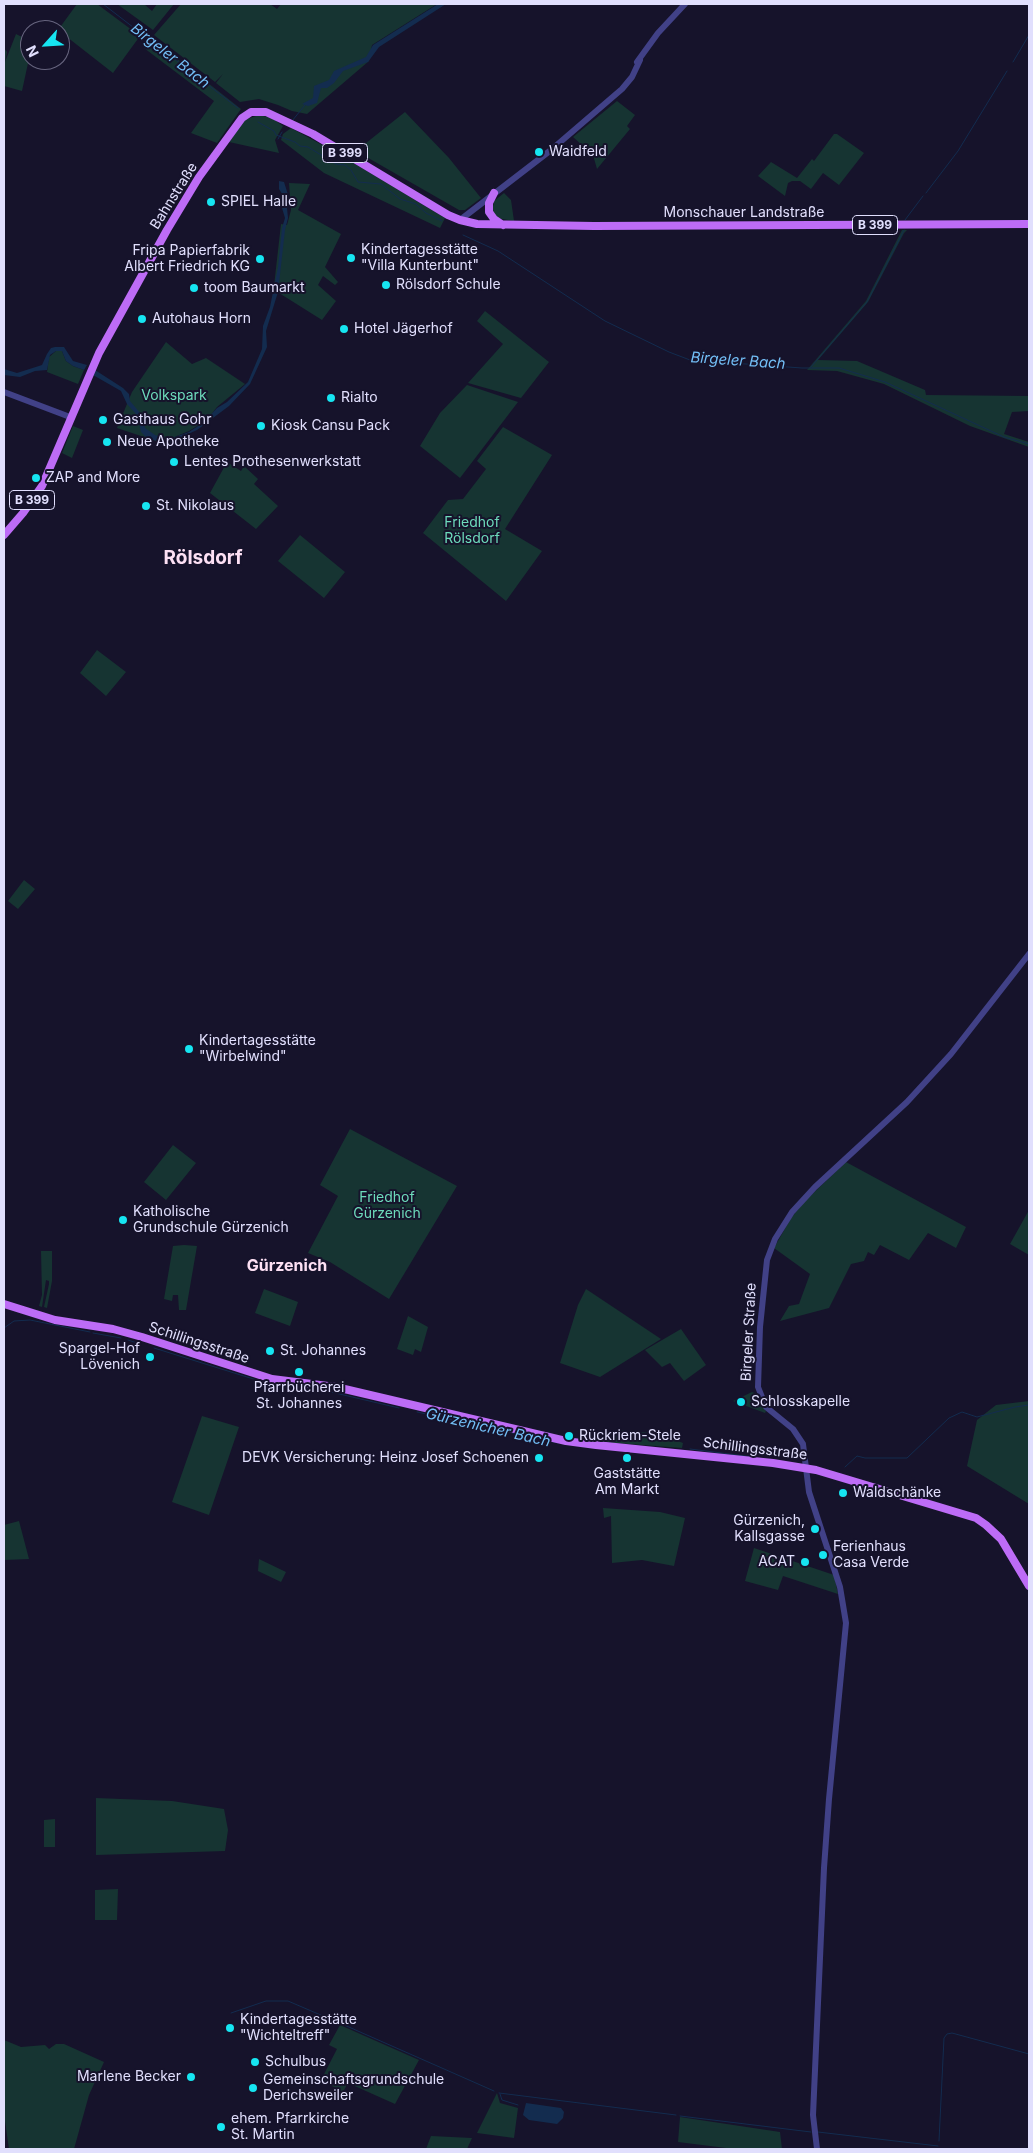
<!DOCTYPE html>
<html>
<head>
<meta charset="utf-8">
<style>
	body { margin:0 }
	#map { position:relative; width:1033px; height:2153px; overflow:hidden; background:#16132b; font-family:Inter,sans-serif }
	canvas { display:block }
	.frame { position:absolute; inset:0; border:5px solid #e1dffd; pointer-events:none }
	.north { position:absolute; left:20px; top:20px; width:50px; height:50px; box-sizing:border-box; background:#16132b; border:1px solid #67657f; border-radius:50%; rotate:244deg; font-size:14px; font-weight:700; line-height:20px; text-align:center; color:#e1dffd }
	.north::after { content:''; display:block; margin:auto; width:18px; height:22px; background:#16e5f1; clip-path:polygon(50% 0,100% 100%,50% 72%,0 100%) }
</style>
</head>
<body>
<div id="map">
<canvas width="1033" height="2153"></canvas>
<div class="frame"></div>
<div class="north">N</div>
</div>
<script>
const ctx = document.querySelector('canvas').getContext('2d');
ctx.lineJoin = 'round';
function fillPath(path, color) { ctx.fillStyle = color; ctx.fill(path, 'evenodd'); }
const shape = rows => new Path2D(rows.map(r => 'M' + r).join(''));
function stroke(path, color, width, dash) { ctx.strokeStyle = color; ctx.lineWidth = width; ctx.lineCap = dash ? 'butt' : 'round'; ctx.setLineDash(dash || []); ctx.stroke(path); }
function write(font, color, halo, rows, align = 'center') {
  ctx.font = font + ' Inter,sans-serif'; ctx.lineWidth = 4; ctx.setLineDash([]); ctx.textBaseline = 'middle'; ctx.strokeStyle = halo; ctx.fillStyle = color; for (const [text, x, y, turn = 0] of rows) {
    ctx.save(); ctx.translate(x, y); ctx.rotate((+turn || 0) * Math.PI / 180); ctx.textAlign = isNaN(turn) ? turn : align; if (halo) ctx.strokeText(text, 0, 0); ctx.fillText(text, 0, 0); ctx.restore();
  }
}
const green = shape([
	[77,4,97,4,140,36,113,73,58,30],
	[117,4,144,4,152,11,157,4,174,4,153,30],
	[181,4,270,4,277,9,281,4,437,4,372,45,369,61,307,114,292,111,278,105,259,99,240,102,216,83,223,74,215,82,154,35],
	[16,34,30,41,30,54,22,91,4,86,4,48,7,52,5,62],
	[152,39,241,109,217,143,191,133,214,101,144,48],
	[617,101,635,115,627,126,630,129,597,169,593,155,573,137],
	[405,112,449,158,481,198,465,210,459,210,356,151],
	[259,115,272,118,283,126,275,140,279,153,229,142,244,120],
	[291,128,337,153,445,218,440,228,324,173,281,140,283,134],
	[834,134,837,134,864,153,839,185,823,173,811,189,800,181,792,181,788,183,785,196,758,176,771,162,797,178,812,159,814,161],
	[289,183,310,184,298,210,341,234,325,267,338,282,335,285,323,276,318,285,336,301,322,320,279,293,280,286,274,286,281,224,287,225,291,210],
	[504,193,511,200,514,221,496,218,492,212,494,201],
	[902,230,907,230,904,233,868,302,818,360,857,361,925,390,926,395,1029,396,1029,411,1012,412,1004,434,1029,442,1029,447,970,426,884,384,837,371,807,370,866,301],
	[485,311,549,362,521,398,468,383,503,344,477,321],
	[166,342,192,364,206,358,245,384,217,407,207,420,189,431,172,438,174,444,168,445,117,428,132,392],
	[56,351,62,351,66,361,73,366,84,370,78,384,47,372,49,357],
	[467,385,518,402,460,478,420,446,440,413],
	[73,426,83,430,72,458,62,453],
	[503,427,552,455,505,529,542,551,506,601,423,533,448,500,463,499,486,469,477,461],
	[227,462,241,471,244,466,258,479,254,484,278,506,256,529,210,493],
	[300,535,345,572,324,598,278,561],
	[97,650,126,672,106,696,80,673],
	[24,880,35,889,18,909,8,901],
	[350,1129,457,1186,389,1299,330,1262,308,1253,338,1196,320,1185],
	[173,1145,196,1163,166,1200,144,1182],
	[846,1162,966,1227,956,1248,928,1233,909,1260,880,1245,874,1255,868,1252,864,1261,851,1264,829,1308,780,1321,789,1306,799,1304,810,1274,774,1248,791,1218,804,1202],
	[1029,1210,1029,1255,1010,1244],
	[184,1245,197,1246,186,1310,179,1310,178,1295,173,1295,172,1301,164,1299,173,1246],
	[41,1251,52,1251,52,1281,47,1308,44,1307,49,1284,49,1281,46,1280,42,1307,39,1306,42,1295],
	[264,1289,298,1302,290,1326,255,1313],
	[586,1289,661,1339,600,1377,560,1363,578,1305],
	[408,1316,428,1327,421,1352,415,1349,413,1355,397,1349],
	[681,1329,706,1365,684,1381,670,1363,662,1367,645,1350],
	[752,1392,757,1394,766,1411,765,1413,733,1401],
	[1029,1401,1029,1504,967,1466,977,1420,996,1405],
	[202,1416,239,1427,209,1515,172,1502],
	[618,1430,661,1434,683,1443,682,1448,602,1442,610,1432],
	[603,1508,660,1512,685,1518,674,1566,642,1560,612,1563,611,1516,604,1518],
	[19,1521,29,1559,4,1560,4,1525],
	[754,1548,834,1575,838,1594,783,1576,778,1590,745,1581],
	[259,1559,286,1572,281,1582,258,1571],
	[96,1798,172,1801,224,1809,228,1830,225,1851,96,1855],
	[55,1819,55,1847,44,1847,44,1820],
	[118,1889,117,1920,95,1920,95,1890],
	[340,2025,419,2060,395,2104,348,2083,343,2092,321,2080,337,2049,329,2045],
	[4,2040,21,2047,45,2045,49,2049,56,2044,64,2044,104,2062,89,2095,74,2149,9,2149,4,2114],
	[497,2093,500,2103,518,2108,514,2138,477,2133],
	[680,2117,780,2132,782,2149,734,2149,678,2142],
	[431,2136,472,2138,467,2149,426,2149]
]);
const water = shape([
	[438,4,446,4,379,47,368,62,343,71,334,83,327,88,321,88,317,103,308,106,302,104,313,98,314,86,329,80,334,71,366,57,373,45],
	[279,181,284,182,291,204,287,208,288,218,285,230,278,292,266,331,267,347,250,384,229,406,197,430,168,443,148,439,141,432,137,415,127,404,121,391,93,375,95,370,123,388,129,394,130,401,141,414,145,428,155,435,169,439,189,432,204,422,217,408,227,402,248,382,262,349,263,326,270,307,278,267,282,228,285,218,282,208,286,200,279,189],
	[55,347,64,347,73,361,87,365,84,370,73,366,66,361,62,351,56,351,50,355,47,370,35,371,20,377,4,375,4,369,17,373,42,365,47,354,51,348],
	[526,2103,561,2108,564,2112,563,2118,557,2124,529,2120,523,2115]
]);
const stream = shape([
	[103,4,238,108],
	[1013,62,1029,35],
	[292,121,305,105],
	[258,122,274,131,276,135,295,142,300,146,308,147,336,164,345,165,351,170,358,182,381,184,400,199,416,204,426,213,442,221],
	[278,139,282,132],
	[926,193,958,151,1007,71],
	[905,220,923,196],
	[463,235,498,251,605,321,669,352,690,360,802,368,839,368,885,382,1004,437,1029,444],
	[811,367,867,302,904,230],
	[4,1328,14,1321,30,1320,90,1332],
	[93,1333,121,1338],
	[128,1340,137,1343],
	[154,1348,279,1387,314,1388,399,1408],
	[417,1412,558,1443],
	[690,1449,753,1457],
	[845,1467,857,1456,865,1458,907,1458,949,1418,962,1412,977,1417,1015,1407,1029,1405],
	[231,2013,266,2001,288,2001,337,2022],
	[342,2024,494,2091],
	[499,2093,676,2115],
	[500,2094,502,2100,518,2105],
	[680,2116,811,2132],
	[818,2132,938,2146],
	[939,2141,944,2038,947,2034,952,2033,1029,2054]
]);
const minor = shape([
	[637,62,658,33,685,4],
	[460,220,551,150,622,89,632,77,640,60],
	[4,392,70,417],
	[817,2149,813,2115,824,1868,829,1799,846,1623,840,1587,809,1492,803,1444,793,1429,766,1407,758,1387,760,1327,767,1260,775,1239,792,1212,815,1187,907,1102,951,1054,1029,954]
]);
const major = shape([
	[494,193,489,203,489,212,494,219,503,225],
	[4,535,23,513,42,486,99,353,167,230,199,177,242,118,251,112,266,112,313,134,448,215,460,220,477,224,594,226,1029,224],
	[4,1304,55,1320,113,1329,142,1337,272,1379,336,1387,566,1441,596,1445,773,1463,816,1470,976,1518,986,1525,1001,1539,1029,1586]
]);
const markers = [
	[539,152,5,"#16e5f1"],
	[211,202,5,"#16e5f1"],
	[351,258,5,"#16e5f1"],
	[260,259,5,"#16e5f1"],
	[386,285,5,"#16e5f1"],
	[194,288,5,"#16e5f1"],
	[142,319,5,"#16e5f1"],
	[344,329,5,"#16e5f1"],
	[331,398,5,"#16e5f1"],
	[103,420,5,"#16e5f1"],
	[261,426,5,"#16e5f1"],
	[107,442,5,"#16e5f1"],
	[174,462,5,"#16e5f1"],
	[36,478,5,"#16e5f1"],
	[146,506,5,"#16e5f1"],
	[189,1049,5,"#16e5f1"],
	[123,1220,5,"#16e5f1"],
	[270,1351,5,"#16e5f1"],
	[150,1357,5,"#16e5f1"],
	[299,1372,5,"#16e5f1"],
	[741,1402,5,"#16e5f1"],
	[569,1436,5,"#16e5f1"],
	[539,1458,5,"#16e5f1"],
	[627,1458,5,"#16e5f1"],
	[843,1493,5,"#16e5f1"],
	[815,1529,5,"#16e5f1"],
	[823,1555,5,"#16e5f1"],
	[805,1562,5,"#16e5f1"],
	[230,2028,5,"#16e5f1"],
	[255,2062,5,"#16e5f1"],
	[191,2077,5,"#16e5f1"],
	[253,2088,5,"#16e5f1"],
	[221,2127,5,"#16e5f1"]
];
const shields = [
	[345,153,45],
	[875,225,45],
	[32,500,45]
];
const shieldNames = [
	["B 399",345,153],
	["B 399",875,225],
	["B 399",32,500]
];
const poiNames = [
	["Waidfeld",549,152],
	["SPIEL Halle",221,202],
	["Kindertagesstätte",361,250],
	["\"Villa Kunterbunt\"",361,266],
	["Fripa Papierfabrik",250,251,"right"],
	["Albert Friedrich KG",250,267,"right"],
	["Rölsdorf Schule",396,285],
	["toom Baumarkt",204,288],
	["Autohaus Horn",152,319],
	["Hotel Jägerhof",354,329],
	["Rialto",341,398],
	["Gasthaus Gohr",113,420],
	["Kiosk Cansu Pack",271,426],
	["Neue Apotheke",117,442],
	["Lentes Prothesenwerkstatt",184,462],
	["ZAP and More",46,478],
	["St. Nikolaus",156,506],
	["Kindertagesstätte",199,1041],
	["\"Wirbelwind\"",199,1057],
	["Katholische",133,1212],
	["Grundschule Gürzenich",133,1228],
	["Spargel-Hof",140,1349,"right"],
	["Lövenich",140,1365,"right"],
	["St. Johannes",280,1351],
	["Pfarrbücherei",299,1388,"center"],
	["St. Johannes",299,1404,"center"],
	["Schlosskapelle",751,1402],
	["Rückriem-Stele",579,1436],
	["DEVK Versicherung: Heinz Josef Schoenen",529,1458,"right"],
	["Gaststätte",627,1474,"center"],
	["Am Markt",627,1490,"center"],
	["Waldschänke",853,1493],
	["Gürzenich,",805,1521,"right"],
	["Kallsgasse",805,1537,"right"],
	["Ferienhaus",833,1547],
	["Casa Verde",833,1563],
	["ACAT",795,1562,"right"],
	["Kindertagesstätte",240,2020],
	["\"Wichteltreff\"",240,2036],
	["Schulbus",265,2062],
	["Marlene Becker",181,2077,"right"],
	["Gemeinschaftsgrundschule",263,2080],
	["Derichsweiler",263,2096],
	["ehem. Pfarrkirche",231,2119],
	["St. Martin",231,2135]
];
const streetNames = [
	["Bahnstraße",174,196,-58],
	["Monschauer Landstraße",744,213],
	["Birgeler Straße",749,1332,-87],
	["Schillingsstraße",199,1343,18],
	["Schillingsstraße",755,1449,7]
];
const parkNames = [
	["Volkspark",174,396],
	["Friedhof",472,523],
	["Rölsdorf",472,539],
	["Friedhof",387,1198],
	["Gürzenich",387,1214]
];
const waterNames = [
	["Birgeler Bach",170,56,38],
	["Birgeler Bach",738,361,4],
	["Gürzenicher Bach",488,1428,13]
];
const quarterNames = [
	["Gürzenich",287,1266]
];
const districtNames = [
	["Rölsdorf",203,558]
];
fillPath(green, '#163432');
fillPath(water, '#132c4f');
stroke(stream, '#132c4f', 1);
stroke(minor, '#414187', 6);
stroke(major, '#bd6cf6', 8);
for (const [x, y, r, color] of markers) { const dot = new Path2D(); dot.arc(x, y, r, 0, 2 * Math.PI); ctx.fillStyle = color; ctx.fill(dot); stroke(dot, '#16132b', 2); }
for (const [x, y, w] of shields) { const box = new Path2D(); box.roundRect(x - w / 2, y - 9.5, w, 19, 4); ctx.fillStyle = '#16132b'; ctx.fill(box); stroke(box, '#e1dffd', 1); }
write('bold 12px', '#e1dffd', null, shieldNames);
write('14px', '#e1dffd', '#16132b', poiNames, 'left');
write('14px', '#e1dffd', '#16132b', streetNames);
write('14px', '#6ddbbb', '#16132b', parkNames);
write('italic 15px', '#73bff7', '#16132b', waterNames);
write('bold 16px', '#fde0f4', '#16132b', quarterNames);
write('bold 19px', '#fde0f4', '#16132b', districtNames);
</script>
</body>
</html>
